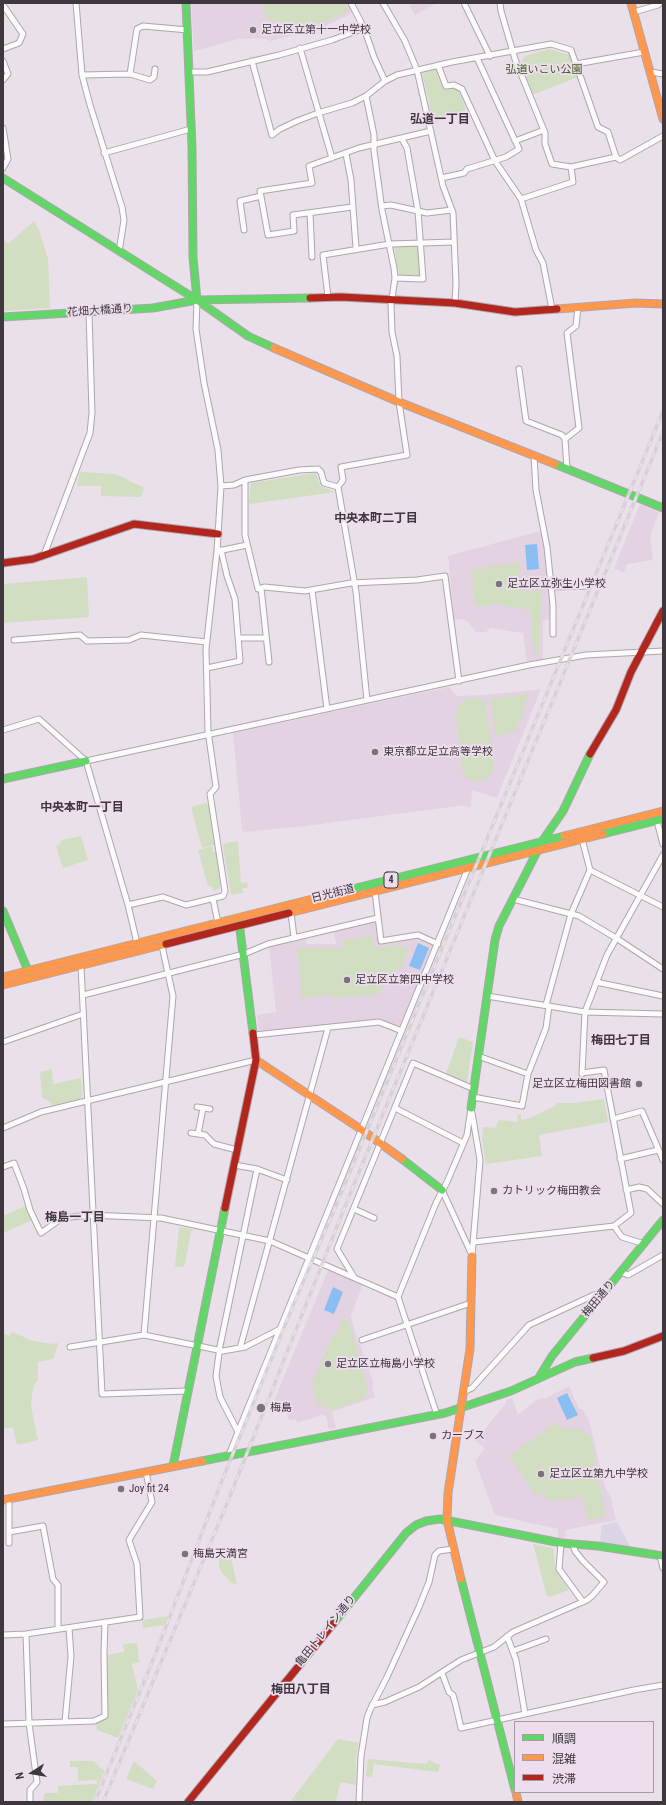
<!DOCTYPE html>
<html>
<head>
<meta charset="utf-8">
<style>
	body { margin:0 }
	#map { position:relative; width:666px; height:1805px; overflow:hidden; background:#eae0ea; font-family:"Roboto Condensed","Noto Sans JP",sans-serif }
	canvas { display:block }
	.frame { position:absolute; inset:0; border:4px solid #3e383e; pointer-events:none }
	.legend { position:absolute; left:514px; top:1721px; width:140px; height:72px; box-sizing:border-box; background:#eddded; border:1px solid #a79ba7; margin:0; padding:5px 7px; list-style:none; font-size:12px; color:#3e383e }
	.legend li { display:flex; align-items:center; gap:8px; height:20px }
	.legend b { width:20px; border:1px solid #a79ba7 }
	.north { position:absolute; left:12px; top:1753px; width:40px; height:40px; -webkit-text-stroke:3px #eddded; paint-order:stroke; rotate:258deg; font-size:11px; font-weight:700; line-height:16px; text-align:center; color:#3e383e }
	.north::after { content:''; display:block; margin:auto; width:14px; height:18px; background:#3e383e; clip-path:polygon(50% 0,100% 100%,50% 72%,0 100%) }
</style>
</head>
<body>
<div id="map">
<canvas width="666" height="1805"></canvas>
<div class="frame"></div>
<ul class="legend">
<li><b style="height:5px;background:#63d668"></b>順調</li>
<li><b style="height:5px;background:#ff974d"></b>混雑</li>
<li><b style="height:5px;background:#b3261e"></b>渋滞</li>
</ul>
<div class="north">N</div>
</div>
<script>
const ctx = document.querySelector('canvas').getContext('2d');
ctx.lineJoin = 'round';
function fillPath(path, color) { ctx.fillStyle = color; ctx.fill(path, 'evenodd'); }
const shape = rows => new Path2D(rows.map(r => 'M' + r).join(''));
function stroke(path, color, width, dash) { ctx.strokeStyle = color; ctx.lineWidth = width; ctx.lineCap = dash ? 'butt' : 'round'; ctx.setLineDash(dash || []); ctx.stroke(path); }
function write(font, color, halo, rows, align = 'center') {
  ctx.font = font + ' "Roboto Condensed","Noto Sans JP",sans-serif'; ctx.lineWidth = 3.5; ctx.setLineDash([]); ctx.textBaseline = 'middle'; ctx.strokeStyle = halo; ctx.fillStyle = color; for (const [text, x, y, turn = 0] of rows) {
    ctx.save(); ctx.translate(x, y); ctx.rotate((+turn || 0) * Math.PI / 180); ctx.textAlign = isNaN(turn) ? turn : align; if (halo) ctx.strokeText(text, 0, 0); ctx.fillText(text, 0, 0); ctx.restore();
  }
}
const commercial = shape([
	[617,1522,631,1548,600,1542,602,1525]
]);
const built = shape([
	[191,3,348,3,354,12,326,26,271,41,261,38,239,39,194,51],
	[408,3,437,3,415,15],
	[640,504,659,512,650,536,653,560,627,564,624,573,614,568],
	[540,531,545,547,545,563,550,604,550,620,543,620,543,659,527,662,523,633,490,628,486,632,476,632,468,622,463,619,454,620,448,556],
	[449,687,457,696,485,695,541,689,497,798,472,790,471,807,466,807,466,805,305,826,245,832,242,830,233,733],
	[371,922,375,924,378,944,416,938,432,944,434,947,402,1024,399,1026,379,1019,259,1032,257,1015,276,1012,269,946,306,937,307,944,336,944,334,932],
	[329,1268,363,1284,351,1316,357,1339,358,1343,360,1344,374,1384,372,1386,375,1397,332,1412,336,1428,329,1429,326,1416,322,1415,297,1423,296,1419,291,1420,288,1418,284,1404,280,1405,279,1401,273,1403],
	[569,1386,579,1408,583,1410,589,1420,605,1487,610,1495,616,1520,566,1530,565,1540,558,1540,558,1529,495,1515,475,1461,485,1448,475,1441,506,1403,506,1400,512,1398,518,1415,535,1401,543,1397,544,1399]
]);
const green = shape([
	[263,3,344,3,349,11,319,25,289,34,285,23,267,19],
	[549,49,570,55,571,62,578,77,532,95,521,62,525,56],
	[437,69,445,89,454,88,459,91,466,110,434,123,422,73],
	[34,221,39,230,48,259,50,308,3,311,3,239,8,244],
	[417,245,419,246,421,275,418,277,401,276,399,274,394,246],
	[80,472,116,474,144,488,141,497,101,496,101,486,77,486],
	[316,473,320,486,335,492,250,504,249,503,251,483],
	[519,562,522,591,541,590,540,654,534,654,530,610,492,604,488,607,475,605,471,570],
	[87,577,89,617,3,623,3,584],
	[529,693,516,731,496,736,490,699],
	[477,698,485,702,494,759,494,771,483,781,472,781,463,774,455,709,466,699],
	[206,803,209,806,216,844,202,848,191,807],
	[81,836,88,860,63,868,56,846,60,844,62,840],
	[238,841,241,883,247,882,248,887,242,889,243,893,231,895,223,846,225,843],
	[212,846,213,852,217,852,221,884,219,889,213,891,212,886,208,886,198,850],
	[372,935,374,948,396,945,408,949,401,970,396,968,393,978,388,976,380,994,332,999,331,995,302,998,297,948,343,948,342,941],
	[459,1037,473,1042,467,1083,446,1074],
	[52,1069,53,1084,81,1078,82,1097,80,1099,53,1105,48,1100,44,1099,42,1096,40,1072],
	[604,1099,608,1122,539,1135,542,1156,486,1164,482,1139,483,1127,495,1128,499,1120,517,1122,518,1114,521,1114,521,1120,530,1118,555,1106,557,1103,575,1103],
	[25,1206,32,1220,3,1233,3,1216],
	[179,1227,192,1229,184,1267,175,1266],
	[343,1319,349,1321,368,1391,364,1399,331,1410,316,1404,312,1384,331,1338,335,1335],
	[12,1332,33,1341,52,1344,58,1343,58,1345,53,1359,38,1362,38,1380,34,1385,32,1394,31,1407,38,1440,17,1445,13,1427,3,1429,3,1333,9,1336],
	[557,1422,563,1430,579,1429,591,1437,606,1517,588,1520,583,1497,548,1501,543,1493,536,1496,509,1456],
	[533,1544,553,1548,554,1550,555,1569,569,1590,549,1597,547,1596],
	[216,1547,229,1548,237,1585,230,1582,221,1571,219,1564,220,1554,216,1550],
	[168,1616,165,1625,143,1628,142,1620],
	[137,1643,139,1662,132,1664,138,1690,118,1738,97,1730,96,1723,108,1718,107,1655,124,1652,123,1644],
	[338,1739,359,1743,356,1755,356,1785,340,1782,336,1802,290,1802],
	[368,1759,426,1764,429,1760,440,1765,438,1772,374,1764,372,1777,366,1776],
	[70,1761,94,1761,100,1768,105,1770,92,1802,42,1802,45,1793,58,1793,58,1786,97,1784,97,1780,78,1781,78,1767,70,1767],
	[134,1761,157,1781,153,1789,126,1779]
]);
const water = shape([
	[537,544,539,569,527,570,525,545],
	[418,943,429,948,420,970,409,966],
	[333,1287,343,1292,334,1314,324,1310],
	[567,1393,578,1415,567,1420,557,1398]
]);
const street = shape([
	[76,3,82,75,90,105,122,207,124,220,119,252],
	[351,3,364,28,374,57,385,81],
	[383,3,405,41,417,70,443,186,453,213,456,283,455,303],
	[464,3,490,56],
	[500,3,501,11,515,59,545,133,545,144,552,164,571,167,616,157,620,160,663,136],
	[3,5,23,34,19,43,3,49],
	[634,12,658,5,660,3],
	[300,48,332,158],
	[3,61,8,74,3,80],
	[252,61,272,135,280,129,297,121,318,113,352,103,366,96,385,81,397,75,452,62,551,44,571,50,576,64,644,52],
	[576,64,598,127,608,132,616,157],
	[438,65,446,86,454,85,462,89,495,161,521,199,536,250,543,263,552,309],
	[188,72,207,72,279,55,332,40,364,28],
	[651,72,663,74],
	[130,74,137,29,143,26,188,30],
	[82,75,130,74,150,80,154,77,155,69],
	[366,96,374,135,374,151,382,210,394,268,395,278,391,305,392,332,397,356,399,402,407,455,341,467,343,480,338,487,356,592,367,700],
	[3,128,8,159,3,168],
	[515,141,544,130],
	[104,153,191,129],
	[346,154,351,180,356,248],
	[441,178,464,173,467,169,506,157,519,149,477,58],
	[521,199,573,182,571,167],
	[382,206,391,205,427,213,452,210],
	[352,207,293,215,294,231,268,235,260,191,312,183,309,166,359,148,431,131],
	[310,213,312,257],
	[244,230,240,201,261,196],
	[395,278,423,279,418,211,407,148,402,139],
	[328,297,323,255,390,244,454,242],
	[519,369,526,421,562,435,565,439,567,469],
	[565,439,579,428,567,333,576,326,578,307],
	[534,456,536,490,547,547,553,605,553,634],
	[245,480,245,535,258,589,264,587,305,591,351,583,417,580,445,576,459,681],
	[221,486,234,485,245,480,299,470,318,469,321,472,324,483,338,487],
	[218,551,247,545],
	[44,555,90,433,92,413,89,312],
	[551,587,589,586],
	[261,588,269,662],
	[312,590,327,709],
	[239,638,266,638],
	[14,640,80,635,87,641,129,640,141,635,207,642],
	[207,668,240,661,235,599,227,576,221,550],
	[3,730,39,719,86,761,128,905,137,943],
	[86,761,529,665,586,655,663,651],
	[657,821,663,844],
	[582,839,590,870,663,907],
	[375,892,381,941,418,935,438,944],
	[213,899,218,923],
	[513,899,579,916,616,938,663,969],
	[128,905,163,897,186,905,223,896,225,891,210,794,216,787,208,731,206,649,217,551,221,486,218,450,204,383,196,329,197,300],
	[291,913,294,937],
	[81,966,102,1394,187,1391],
	[596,982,663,996],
	[83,995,244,954,268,944,378,918],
	[487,996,585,1012,663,1014],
	[546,1005,571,914,590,870],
	[254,1035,379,1022,402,1031],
	[3,1042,83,1014],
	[478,1056,528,1074],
	[582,1073,604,1070,631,1213,614,1226],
	[582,1074,585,1012,607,955,663,855],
	[473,1097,522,1106,528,1074,546,1028,549,1006],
	[197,1107,210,1109],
	[395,1108,463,1143],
	[613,1119,642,1111,663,1160],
	[3,1128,41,1112,256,1060],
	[191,1133,205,1135,214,1144,237,1150],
	[198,1134,203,1108],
	[620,1159,658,1150],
	[234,1165,257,1169,287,1180],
	[3,1167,14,1163,24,1189,30,1210,41,1233,62,1218,89,1215,161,1218,270,1241,398,1297,437,1415],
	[442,1190,472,1255],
	[626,1190,639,1187,647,1189,663,1204],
	[354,1209,374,1218],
	[474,1242,614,1226,622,1237,644,1244],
	[472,1256,480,1160,472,1113],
	[621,1272,628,1275,663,1255],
	[354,1277,337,1249,413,1063,474,1089],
	[398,1297,436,1203,447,1182,467,1135,471,1108],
	[144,1335,173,996,162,946],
	[362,1340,471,1303],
	[70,1347,144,1335,223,1351,245,1347,280,1329],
	[240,1348,328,1028],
	[463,1392,472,1388,529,1325,594,1295,603,1293],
	[238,1432,468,868],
	[229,1455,238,1432,220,1397,216,1376,220,1346,257,1169],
	[9,1499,9,1543],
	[9,1532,43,1526,53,1579,58,1585,58,1629],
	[561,1543,559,1569,583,1602],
	[660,1556,663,1568],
	[26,1634,29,1723,37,1782,30,1790,30,1802],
	[3,1635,26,1634,140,1617,137,1564,129,1540,152,1502,146,1472],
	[507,1636,516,1660,525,1714],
	[513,1651,546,1639],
	[442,1673,449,1692,453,1695,456,1706,461,1728,634,1690,663,1685],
	[372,1705,385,1702,419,1687,461,1660,494,1647,513,1632,587,1600,592,1596,604,1582,583,1561,575,1551,573,1544],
	[65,1722,71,1656,69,1628],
	[3,1724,94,1721,105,1716,104,1654,105,1622],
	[359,1802,361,1756,367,1718,370,1710,387,1677,419,1607,429,1582,435,1555,439,1551,453,1549]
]);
const fast = shape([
	[186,3,192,148,193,257,197,300],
	[3,178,197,300,248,336,274,348],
	[3,317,153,308,197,300,310,298],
	[555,464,663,508],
	[3,779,86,761],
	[603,834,663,819],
	[336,893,564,836],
	[3,911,29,973],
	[239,922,253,1033],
	[471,1108,495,940,499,926,543,840,563,811,590,754],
	[402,1159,442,1190],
	[538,1379,552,1356,663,1220],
	[202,1461,445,1413,511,1391,575,1362,593,1358],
	[173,1466,225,1208],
	[461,1579,515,1790],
	[333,1624,406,1533,416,1525,426,1521,440,1519,561,1543,598,1546,663,1556]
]);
const slow = shape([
	[631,3,663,119],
	[557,309,636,303,663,304],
	[274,348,399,402,555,464],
	[564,836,663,811],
	[289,913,603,834],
	[3,977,336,893],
	[3,985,166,944],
	[256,1060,359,1128,402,1159],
	[3,1500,202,1461],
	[461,1579,447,1520,448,1493,470,1349,472,1256],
	[516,1792,518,1802]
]);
const jam = shape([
	[310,298,341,297,455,303,515,312,557,309],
	[3,563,33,559,134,524,218,534],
	[590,754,616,710,631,672,663,611],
	[166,944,289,913],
	[225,1208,256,1060,253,1033],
	[593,1358,624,1351,663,1336],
	[188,1802,333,1624]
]);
const rail = shape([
	[95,1802,157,1650,221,1483,292,1308,343,1189,663,411],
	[103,1802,228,1501,346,1204,663,432]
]);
const markers = [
	[253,30,4,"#7a737a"],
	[499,584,4,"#7a737a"],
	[375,752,4,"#7a737a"],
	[347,980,4,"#7a737a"],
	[639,1084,4,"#7a737a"],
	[494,1191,4,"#7a737a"],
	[328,1364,4,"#7a737a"],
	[261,1408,5,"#7a737a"],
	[433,1436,4,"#7a737a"],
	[541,1474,4,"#7a737a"],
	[121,1489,4,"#7a737a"],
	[185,1554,4,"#7a737a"]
];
const shields = [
	[391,880,14]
];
const shieldNames = [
	["4",391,880]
];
const poiNames = [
	["足立区立第十一中学校",261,30],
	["足立区立弥生小学校",507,584],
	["東京都立足立高等学校",383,752],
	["足立区立第四中学校",355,980],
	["足立区立梅田図書館",631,1084,"right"],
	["カトリック梅田教会",502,1191],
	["足立区立梅島小学校",336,1364],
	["梅島",270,1408],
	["カーブス",441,1436],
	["足立区立第九中学校",549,1474],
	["Joy fit 24",129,1489],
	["梅島天満宮",193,1554]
];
const parkNames = [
	["弘道いこい公園",544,70]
];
const streetNames = [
	["花畑大橋通り",100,311,-4],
	["日光街道",333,894,-14],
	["梅田通り",599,1299,-50],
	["亀田トレイン通り",326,1631,-51]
];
const neighbourhoodNames = [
	["弘道一丁目",440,120],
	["中央本町二丁目",376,519],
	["中央本町一丁目",82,808],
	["梅田七丁目",621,1041],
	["梅島一丁目",75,1218],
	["梅田八丁目",301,1690]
];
fillPath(commercial, '#dbd4e4');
fillPath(built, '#e3d3e2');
fillPath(green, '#d1dec2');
fillPath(water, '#8abef2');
stroke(street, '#ada6ad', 7);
stroke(fast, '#ada6ad', 9);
stroke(slow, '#ada6ad', 9);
stroke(jam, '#ada6ad', 9);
stroke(street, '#fcfafc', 5);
stroke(fast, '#63d668', 7);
stroke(slow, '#ff974d', 7);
stroke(jam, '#b3261e', 7);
stroke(rail, '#d5d2d5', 3.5);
stroke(rail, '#eddded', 2, [6]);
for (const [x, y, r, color] of markers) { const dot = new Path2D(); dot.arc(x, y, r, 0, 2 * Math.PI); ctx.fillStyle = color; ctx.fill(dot); stroke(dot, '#eddded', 1.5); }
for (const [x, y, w] of shields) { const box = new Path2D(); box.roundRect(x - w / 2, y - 8, w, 16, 3); ctx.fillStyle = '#eddded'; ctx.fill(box); stroke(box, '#3e383e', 1); }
write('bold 10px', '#3e383e', null, shieldNames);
write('11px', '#3e383e', '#eddded', poiNames, 'left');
write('11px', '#3d5a1c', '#eddded', parkNames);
write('11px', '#3e383e', '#eddded', streetNames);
write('bold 12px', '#3e383e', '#eddded', neighbourhoodNames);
</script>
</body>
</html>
